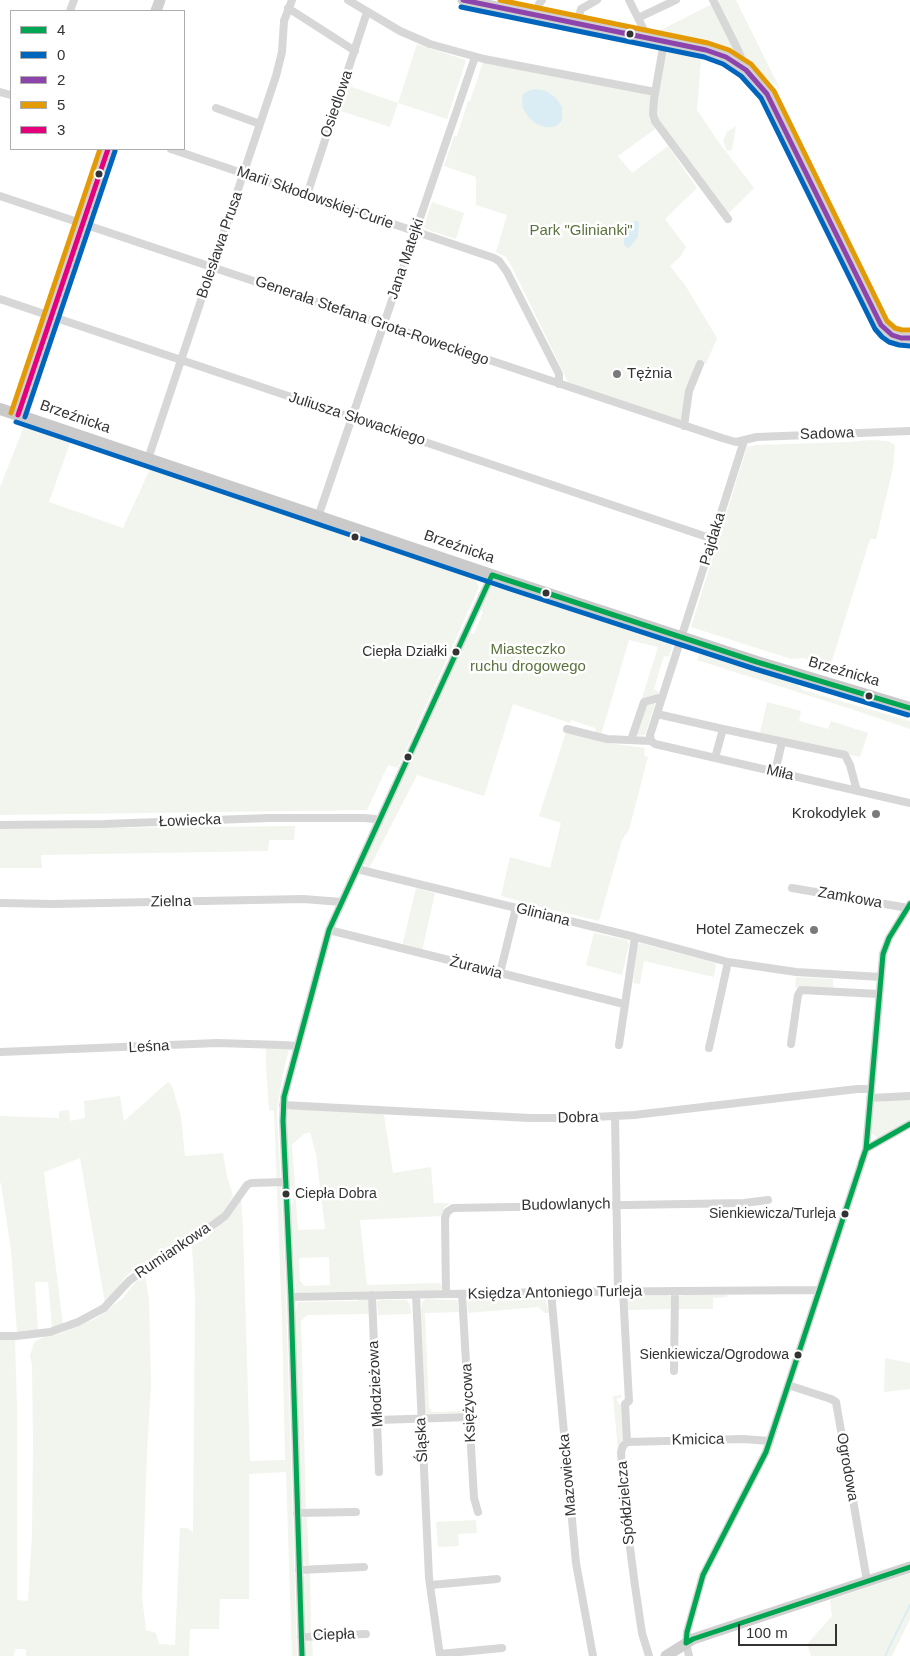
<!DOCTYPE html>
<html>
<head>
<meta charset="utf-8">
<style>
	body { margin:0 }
	#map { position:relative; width:910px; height:1656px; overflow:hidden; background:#fff; font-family:Helvetica,sans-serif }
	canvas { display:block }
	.legend { position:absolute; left:10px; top:10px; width:175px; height:140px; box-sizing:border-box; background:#fff; border:1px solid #adadad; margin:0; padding:6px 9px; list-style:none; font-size:15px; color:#333 }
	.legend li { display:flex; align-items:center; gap:10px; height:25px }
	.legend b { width:25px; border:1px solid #adadad }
	.scale { position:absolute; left:738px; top:1624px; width:99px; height:22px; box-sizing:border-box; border:2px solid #333; border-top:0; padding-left:6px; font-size:15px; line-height:18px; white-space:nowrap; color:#333; -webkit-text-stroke:4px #fff; paint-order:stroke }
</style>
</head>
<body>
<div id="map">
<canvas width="910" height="1656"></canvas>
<ul class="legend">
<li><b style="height:6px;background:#00a651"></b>4</li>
<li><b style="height:6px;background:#0065bd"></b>0</li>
<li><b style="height:6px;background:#8e44ad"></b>2</li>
<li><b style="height:6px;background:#e39a05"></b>5</li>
<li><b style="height:6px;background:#e5007d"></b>3</li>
</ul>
<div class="scale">100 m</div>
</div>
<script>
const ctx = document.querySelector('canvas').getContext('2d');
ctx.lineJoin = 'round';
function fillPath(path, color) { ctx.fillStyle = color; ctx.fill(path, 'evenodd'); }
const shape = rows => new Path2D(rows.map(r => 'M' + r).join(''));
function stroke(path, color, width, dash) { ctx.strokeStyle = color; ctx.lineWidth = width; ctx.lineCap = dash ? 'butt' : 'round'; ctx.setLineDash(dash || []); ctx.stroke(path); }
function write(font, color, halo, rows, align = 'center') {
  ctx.font = font + ' Helvetica,sans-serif'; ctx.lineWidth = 5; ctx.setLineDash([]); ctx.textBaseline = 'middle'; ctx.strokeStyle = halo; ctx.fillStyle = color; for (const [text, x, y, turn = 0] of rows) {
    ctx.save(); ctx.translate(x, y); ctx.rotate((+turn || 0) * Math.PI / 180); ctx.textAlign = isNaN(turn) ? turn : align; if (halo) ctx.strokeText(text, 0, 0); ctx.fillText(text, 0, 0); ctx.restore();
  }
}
const green = shape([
	[720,0,736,0,780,89,736,52,707,43,653,34],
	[417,44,466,60,447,119,398,103,390,127,341,111,349,86,398,103],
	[664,48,701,60,697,110,717,140,754,188,729,213,658,120,656,106],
	[484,59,652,93,655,129,618,156,632,173,668,146,697,188,665,219,686,247,681,256,670,266,685,285,717,338,706,364,698,362,682,424,568,382,512,267,506,257,496,252,507,215,476,205,476,177,444,166,454,136,457,136,468,101,470,101],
	[736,126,732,150,727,151,723,141,727,132],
	[432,202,464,213,456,239,425,229,424,225],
	[25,424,71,440,49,502,123,528,151,467,386,550,474,578,479,587,398,768,388,765,367,810,0,815,0,487],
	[870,440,888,441,895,445,893,468,876,539,870,539,830,667,804,658,791,659,691,627,747,447,756,445,849,442],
	[496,582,507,585,506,588,530,598,671,642,672,647,669,657,664,656,654,689,659,692,645,735,630,736,658,647,629,640,601,735,596,733,595,728,571,720,570,723,513,704,484,796,417,775,371,865,369,868,367,868,364,863,396,792,447,683,469,632,474,634,483,612,480,610,491,587],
	[702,649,792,679,803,690,910,721,910,729,851,709,697,660],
	[767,702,801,711,799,721,828,729,831,721,868,733,860,757,760,733],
	[566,732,615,744,645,748,644,756,648,757,629,830,622,840,599,921,541,907,501,896,510,857,550,868,561,823,539,816],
	[295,826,294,840,269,840,268,851,41,855,42,868,0,868,0,829],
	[416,888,435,893,422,951,402,946],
	[594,933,627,940,629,944,622,975,586,965],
	[640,943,716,963,714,977,644,961,640,984,633,983,637,946],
	[796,977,833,979,833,988,795,987],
	[277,1047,289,1049,283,1073,277,1111,285,1268,297,1656,292,1656,286,1472,249,1474,249,1599,220,1599,219,1629,190,1629,189,1656,26,1656,26,1649,15,1649,14,1656,0,1656,0,1338,15,1339,17,1409,17,1600,28,1601,32,1535,33,1441,32,1365,30,1356,34,1342,46,1336,61,1333,97,1318,123,1298,132,1286,145,1273,149,1300,151,1386,147,1453,142,1597,146,1630,156,1633,159,1644,175,1645,180,1528,187,1528,193,1532,195,1297,192,1246,205,1239,226,1219,241,1198,243,1228,250,1461,285,1460,282,1322,274,1111,269,1110,266,1067,266,1048],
	[168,1082,172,1086,181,1117,185,1156,223,1153,227,1176,233,1196,222,1213,213,1221,159,1252,126,1276,113,1295,105,1303,80,1158,44,1172,63,1325,52,1328,48,1282,35,1282,38,1331,17,1332,11,1251,1,1183,0,1183,0,1116,59,1118,59,1111,69,1110,70,1121,85,1118,84,1101,120,1096,124,1121],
	[910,1099,910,1121,878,1138,871,1133,872,1105,874,1102],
	[291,1109,380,1114,384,1115,393,1173,431,1167,434,1203,450,1203,444,1208,441,1216,360,1220,367,1285,440,1283,442,1288,440,1290,297,1293,296,1292,290,1212,293,1201,293,1191,289,1182,286,1115,288,1110],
	[310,1132,316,1154,325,1229,298,1230,292,1145,304,1134],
	[329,1257,330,1285,305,1286,300,1281,299,1258],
	[669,1295,672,1298,670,1309,627,1310,627,1297,631,1296],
	[683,1295,727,1295,727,1297,713,1298,713,1309,678,1309,677,1299,679,1296],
	[541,1297,545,1299,548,1309,550,1309,550,1313,545,1313,538,1307,468,1313,467,1301,470,1299],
	[359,1299,366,1299,369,1302,369,1314,307,1315,301,1321,306,1509,303,1509,300,1505,294,1311,296,1311,297,1303,300,1302,358,1301],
	[426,1299,456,1300,458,1302,459,1312,425,1313,429,1408,433,1412,465,1411,465,1413,433,1414,427,1414,423,1410,419,1311,421,1311,422,1302],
	[380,1300,406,1300,410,1304,411,1314,378,1315,377,1302],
	[885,1358,910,1363,910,1389,884,1392],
	[621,1395,621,1398,617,1398,617,1401,621,1405,623,1438,618,1451,613,1396],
	[304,1517,307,1517,309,1565,306,1565,302,1561,301,1521],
	[476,1520,477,1533,458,1534,459,1546,438,1547,436,1522],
	[306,1573,310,1573,311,1632,307,1632,304,1630,303,1578],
	[910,1573,910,1619,892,1656,811,1656,807,1644,832,1616,830,1600],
	[308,1639,312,1639,313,1656,306,1656,306,1642]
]);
const water = shape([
	[537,89,546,91,556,98,562,107,562,120,558,125,553,127,545,127,537,124,530,119,523,109,522,102,523,94,530,90],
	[637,220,639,224,638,237,630,247,627,248,624,244,624,236,630,225]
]);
const stream = shape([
	[885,1656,910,1605]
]);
const street = shape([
	[348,0,400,31,430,44,484,59,655,92],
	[629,0,646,34,646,38],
	[713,0,738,50,746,70],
	[288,8,355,51],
	[70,11,74,0],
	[536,15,539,4,542,0],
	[638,18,676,0],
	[577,23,581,9,597,0],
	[664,42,654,99,653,114,655,121,728,219],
	[0,92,11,95],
	[216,108,260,124],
	[171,149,494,258,499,261,507,272,559,374,559,384],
	[307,195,367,12],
	[0,196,722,438,736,442,757,437,910,431],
	[0,299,713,539],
	[684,426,689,391,700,364],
	[148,459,276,76,282,52,284,21,292,0],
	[318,517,475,57],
	[657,714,723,729,845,755,850,765,857,791],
	[567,729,607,739,651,741,655,744,910,803],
	[631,740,644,702,662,697],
	[651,741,650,735,652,729,744,441],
	[715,758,723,729],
	[775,772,782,742],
	[0,825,104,824,269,818,364,818,375,819,379,822],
	[357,869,635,937,728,962,796,972,881,977],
	[792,888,908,908],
	[0,903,53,904,303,899,342,902],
	[329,930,624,1004],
	[500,973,516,908],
	[791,1044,798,995,801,990,879,994],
	[619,1045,635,937],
	[709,1048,728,962],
	[0,1052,217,1043,282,1045,298,1046],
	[870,1098,910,1096],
	[283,1105,530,1118,574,1118,634,1115,857,1089,871,1089],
	[615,1116,618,1292],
	[866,1149,910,1124],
	[551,1292,576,1563,593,1656],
	[623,1292,629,1401,625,1404,627,1442,623,1446,621,1452,626,1517,635,1586,642,1633,649,1656],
	[446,1294,445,1218,447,1212,453,1208,744,1203,768,1200],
	[462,1294,474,1498,478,1512],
	[372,1295,379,1472],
	[416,1295,429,1578,440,1656],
	[291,1297,551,1292,818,1290],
	[0,1336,16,1336,50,1332,78,1322,104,1308,129,1281,163,1255,205,1231,225,1216,247,1185,251,1183,286,1182],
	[674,1371,675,1291],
	[788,1385,831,1399,836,1402,867,1581],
	[378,1420,470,1417],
	[627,1442,743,1439,770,1441],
	[297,1513,356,1512],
	[299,1570,364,1567],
	[431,1585,497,1579],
	[301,1637,366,1634],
	[440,1654,502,1648],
	[302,1656,291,1297,283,1121,284,1097,329,930,492,575],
	[689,1656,686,1643,687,1632,703,1575,766,1452,866,1149,883,954,889,938,910,904]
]);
const secondary = shape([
	[463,0,706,50,726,57,746,70,761,86,767,94,881,325,887,332,892,335,901,338,910,338],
	[156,11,160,0],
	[18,415,108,149],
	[666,1656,693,1639,910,1567]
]);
const primary = shape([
	[0,409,512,582,757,662,910,708]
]);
const bus1 = shape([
	[492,575,757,662,910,708],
	[861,1163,866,1149,910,1124],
	[686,1643,687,1632,703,1575,766,1452,866,1149,883,954,889,938,910,904],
	[686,1643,693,1639,910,1567],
	[302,1656,291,1297,283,1121,284,1097,329,930,492,575]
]);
const bus2 = shape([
	[461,7,704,57,723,64,741,76,761,98,875,329,882,337,889,342,899,345,910,346],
	[25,417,115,151],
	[16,422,510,589,755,669,908,715]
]);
const bus3 = shape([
	[463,0,706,50,726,57,746,70,767,94,881,325,892,335,901,338,910,338]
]);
const bus4 = shape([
	[500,0,708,43,729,50,751,64,774,91,887,321,895,328,902,330,910,330],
	[11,413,100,149]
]);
const bus5 = shape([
	[18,415,108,149]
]);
const markers = [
	[630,34,4.5,"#333"],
	[99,174,4.5,"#333"],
	[617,374,5,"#7a7a7a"],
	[355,537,4.5,"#333"],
	[546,593,4.5,"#333"],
	[456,652,4.5,"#333"],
	[869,696,4.5,"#333"],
	[408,757,4.5,"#333"],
	[876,814,5,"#7a7a7a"],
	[814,930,5,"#7a7a7a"],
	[286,1194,4.5,"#333"],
	[845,1214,4.5,"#333"],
	[798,1355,4.5,"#333"]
];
const busNames = [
	["Ciepła Działki",447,652],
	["Ciepła Dobra",295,1194,"left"],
	["Sienkiewicza/Turleja",836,1214],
	["Sienkiewicza/Ogrodowa",789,1355]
];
const streetNames = [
	["Osiedlowa",337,104,-71],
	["Marii Skłodowskiej-Curie",315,198,19],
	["Bolesława Prusa",220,245,-71],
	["Jana Matejki",406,259,-71],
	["Generała Stefana Grota-Roweckiego",372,321,19],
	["Brzeźnicka",75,417,19],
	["Juliusza Słowackiego",357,419,18],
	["Sadowa",827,434,-2],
	["Pajdaka",713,539,-73],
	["Brzeźnicka",459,547,19],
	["Brzeźnicka",844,672,16],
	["Miła",780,773,13],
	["Łowiecka",190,821,-2],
	["Zamkowa",850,898,10],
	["Zielna",171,902,-1],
	["Gliniana",543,915,14],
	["Żurawia",476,968,14],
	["Leśna",149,1047,-3],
	["Dobra",578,1118,-1],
	["Budowlanych",566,1205,-1],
	["Rumiankowa",173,1251,-34],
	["Księdza Antoniego Turleja",555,1293,-1],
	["Młodzieżowa",376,1384,-93],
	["Księżycowa",469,1403,-93],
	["Śląska",422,1440,-93],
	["Kmicica",698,1440,-1],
	["Ogrodowa",847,1467,80],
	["Mazowiecka",568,1475,-95],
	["Spółdzielcza",626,1503,-95],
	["Ciepła",334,1635,-2]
];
const parkNames = [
	["Park \"Glinianki\"",581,231],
	["Miasteczko",528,650],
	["ruchu drogowego",528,667]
];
const poiNames = [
	["Tężnia",627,374,"left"],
	["Krokodylek",866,814],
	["Hotel Zameczek",804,930]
];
fillPath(green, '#f2f5ed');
fillPath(water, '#dbedf4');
stroke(stream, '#dbedf4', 2);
stroke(street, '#d7d7d7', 8);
stroke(secondary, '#d0d0d0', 11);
stroke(primary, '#cacaca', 12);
stroke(bus1, '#00a651', 5);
stroke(bus2, '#0065bd', 5);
stroke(bus3, '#8e44ad', 5);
stroke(bus4, '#e39a05', 5);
stroke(bus5, '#e5007d', 5);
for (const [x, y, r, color] of markers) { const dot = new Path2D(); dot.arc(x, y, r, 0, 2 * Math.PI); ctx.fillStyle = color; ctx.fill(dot); stroke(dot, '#fff', 2); }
write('14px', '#333', '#fff', busNames, 'right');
write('15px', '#333', '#fff', streetNames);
write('15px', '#5a723c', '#fff', parkNames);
write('15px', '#333', '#fff', poiNames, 'right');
</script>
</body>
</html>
